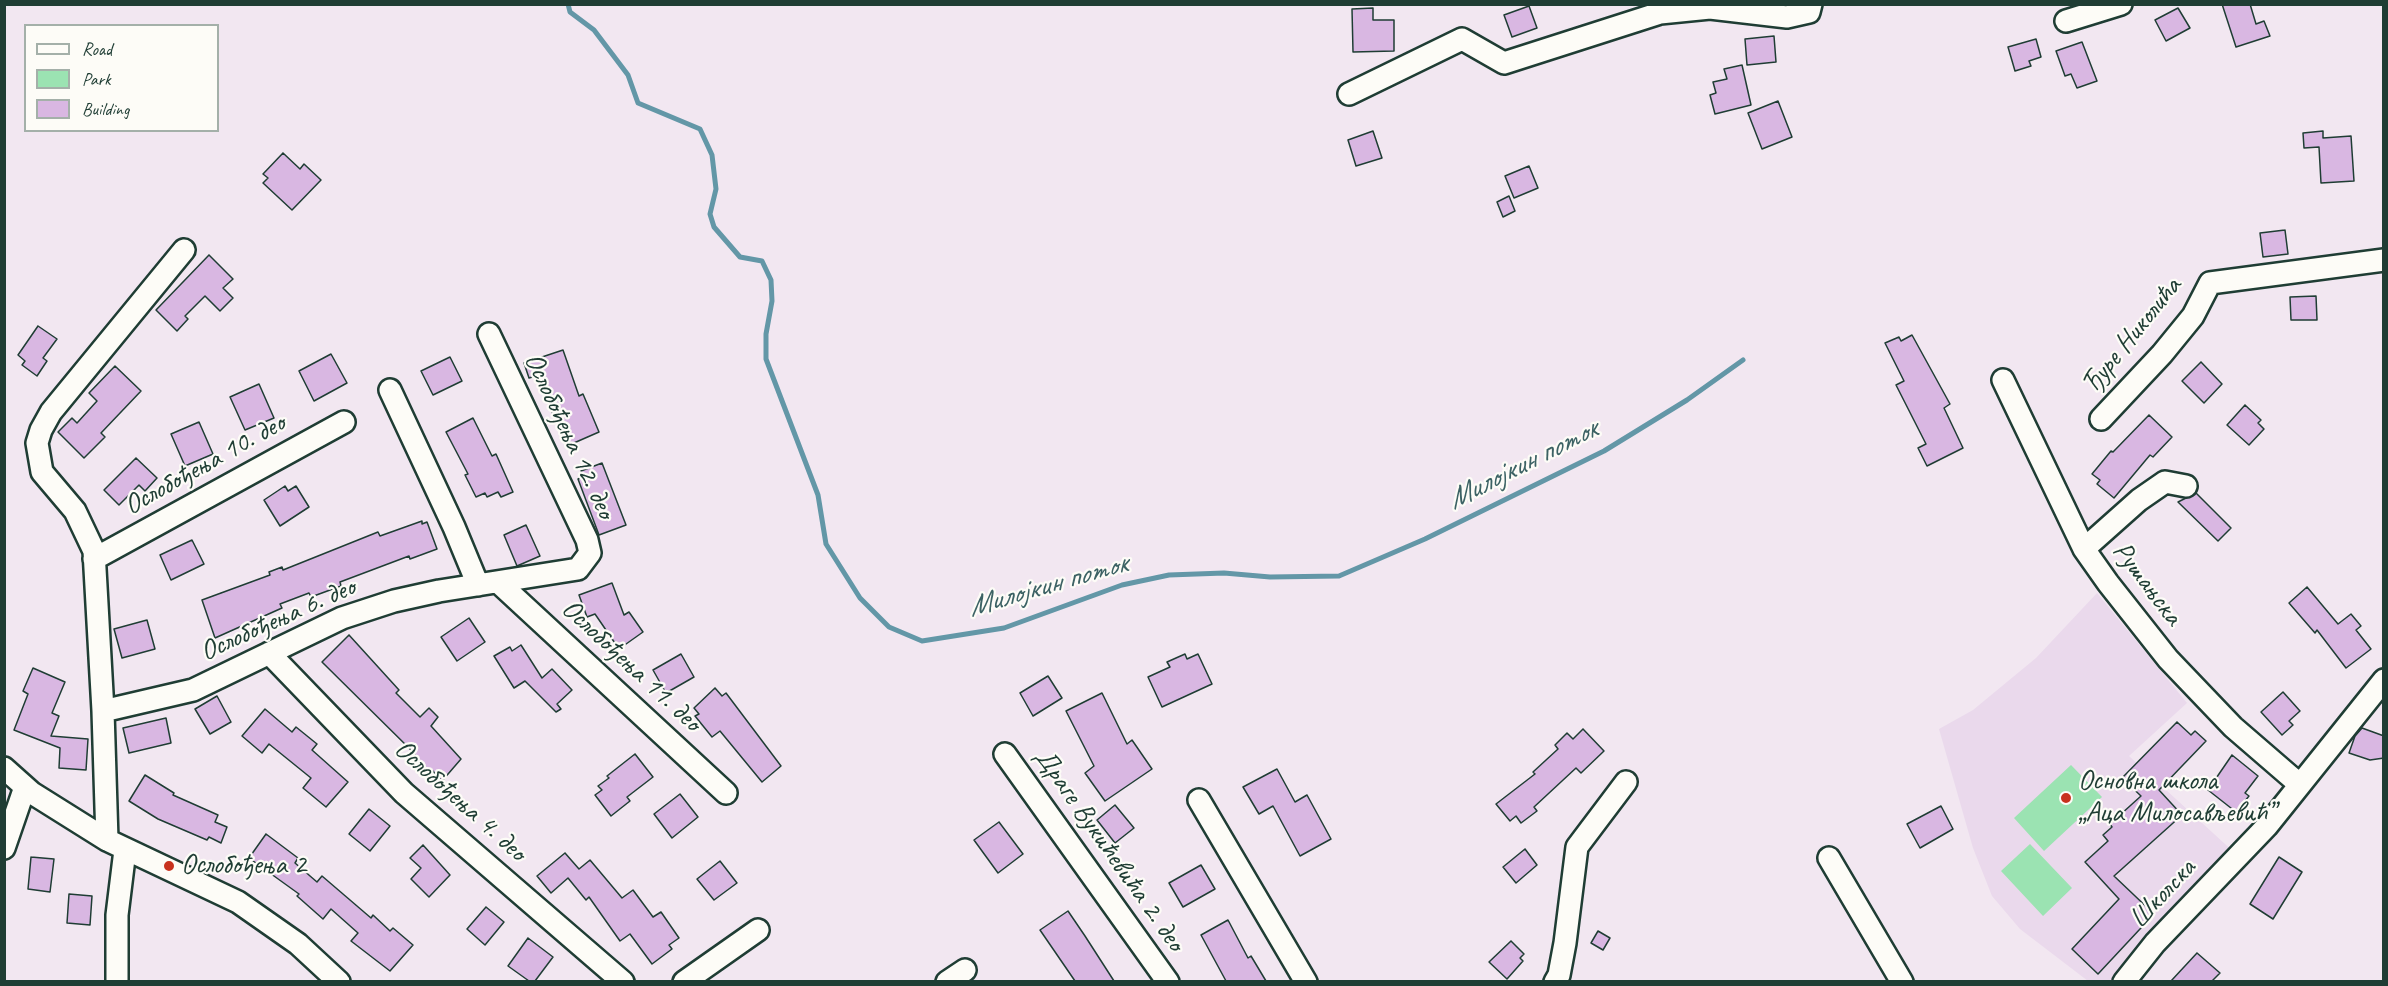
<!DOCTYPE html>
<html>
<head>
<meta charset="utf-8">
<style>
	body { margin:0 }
	#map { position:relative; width:2388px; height:986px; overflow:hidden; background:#f2e7f1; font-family:Caveat,sans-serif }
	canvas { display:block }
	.frame { position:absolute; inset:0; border:6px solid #1f3d34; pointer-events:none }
	.legend { position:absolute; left:24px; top:24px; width:195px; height:108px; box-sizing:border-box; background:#fdfcf7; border:2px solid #a4b0a9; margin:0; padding:8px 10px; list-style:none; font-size:18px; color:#1f3d34 }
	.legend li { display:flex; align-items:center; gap:12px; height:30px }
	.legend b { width:30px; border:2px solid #a4b0a9 }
</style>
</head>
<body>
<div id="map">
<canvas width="2388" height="986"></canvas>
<div class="frame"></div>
<ul class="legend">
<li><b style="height:8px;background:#fdfcf7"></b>Road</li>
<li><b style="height:16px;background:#9be3b2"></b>Park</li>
<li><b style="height:16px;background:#d9b7e2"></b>Building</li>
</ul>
</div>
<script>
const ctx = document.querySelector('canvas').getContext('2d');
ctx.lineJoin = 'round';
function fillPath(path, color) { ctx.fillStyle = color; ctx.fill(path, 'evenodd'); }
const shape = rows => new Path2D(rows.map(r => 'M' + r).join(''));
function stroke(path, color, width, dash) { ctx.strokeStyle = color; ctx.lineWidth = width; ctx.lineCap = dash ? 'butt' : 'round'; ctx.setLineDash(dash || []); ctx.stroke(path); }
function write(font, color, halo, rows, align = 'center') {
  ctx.font = font + ' Caveat,sans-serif'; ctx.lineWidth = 4.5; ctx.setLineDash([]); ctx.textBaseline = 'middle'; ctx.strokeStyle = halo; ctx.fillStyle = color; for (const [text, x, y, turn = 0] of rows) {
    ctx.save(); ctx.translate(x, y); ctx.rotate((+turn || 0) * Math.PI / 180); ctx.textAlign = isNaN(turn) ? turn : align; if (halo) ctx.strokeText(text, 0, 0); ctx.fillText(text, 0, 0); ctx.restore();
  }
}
const built = shape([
	[2097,593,2187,703,2129,756,2237,855,2116,981,2088,981,2020,929,1992,896,1973,848,1939,729,1973,710,2036,658]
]);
const green = shape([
	[2071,765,2102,797,2044,851,2014,818],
	[2030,844,2072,888,2043,916,2001,871]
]);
const stream = shape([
	[568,4,570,12,594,30,628,75,638,103,700,129,712,155,716,189,710,214,714,227,740,257,762,261,771,280,772,301,766,334,766,359,818,495,826,544,860,598,889,627,922,641,1004,628,1122,585,1169,575,1224,573,1270,577,1339,576,1425,539,1604,451,1687,400,1743,360]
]);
const building = shape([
	[2222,4,2250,4,2256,24,2264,21,2270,36,2236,47,2222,4],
	[1529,6,1537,28,1512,37,1504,15,1529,6],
	[1373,8,1373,20,1394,20,1394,51,1353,52,1352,9,1373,8],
	[2178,8,2190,28,2166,41,2155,20,2178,8],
	[1774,36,1776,62,1747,65,1745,39,1774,36],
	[2036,39,2041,57,2029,61,2031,66,2015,71,2008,47,2036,39],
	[2082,42,2097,81,2077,88,2071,74,2065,76,2056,51,2082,42],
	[1742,65,1751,105,1715,114,1710,95,1716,93,1713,82,1727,79,1724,69,1742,65],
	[1778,101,1792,137,1762,149,1748,113,1778,101],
	[1373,131,1382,158,1356,166,1348,140,1373,131],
	[2323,131,2323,138,2351,136,2354,181,2321,183,2319,147,2304,148,2303,133,2323,131],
	[283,153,300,169,304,164,321,180,292,210,263,183,268,178,263,174,283,153],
	[1529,166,1538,188,1514,198,1505,176,1529,166],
	[1509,196,1515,211,1503,217,1497,202,1509,196],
	[2285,230,2288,254,2263,257,2260,233,2285,230],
	[209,255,233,279,223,288,233,298,220,311,205,296,185,316,188,319,177,331,156,310,209,255],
	[2316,296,2317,320,2291,320,2290,297,2316,296],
	[38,326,57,339,43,358,47,361,37,376,22,365,25,361,18,355,38,326],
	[1912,335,1950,404,1944,408,1963,448,1927,466,1918,448,1926,444,1896,385,1904,381,1885,343,1899,337,1901,341,1912,335],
	[563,350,579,396,583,394,599,432,567,446,536,376,529,378,524,363,563,350],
	[331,354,347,383,314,401,299,371,331,354],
	[450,357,462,381,433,395,421,371,450,357],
	[2201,362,2222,384,2204,403,2182,381,2201,362],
	[115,366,141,391,101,433,105,437,84,458,58,432,72,418,77,423,97,401,89,393,115,366],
	[259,384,274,418,245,430,230,397,259,384],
	[2245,405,2261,420,2258,423,2264,429,2249,445,2227,425,2245,405],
	[2149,415,2172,437,2153,457,2150,455,2114,498,2097,484,2100,480,2092,474,2111,451,2113,452,2149,415],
	[473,418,492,456,496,454,513,492,501,497,498,492,487,497,485,493,476,497,465,475,468,474,446,432,473,418],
	[199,422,213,454,185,466,171,434,199,422],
	[136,458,157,478,145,491,139,485,119,505,104,490,136,458],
	[602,463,626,525,599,535,578,479,583,477,581,471,602,463],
	[285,486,288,491,296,486,309,507,280,526,264,500,285,486],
	[2196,493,2231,528,2218,541,2178,502,2196,493],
	[422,521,422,524,427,522,437,549,410,559,409,556,340,582,341,586,311,597,309,593,280,604,282,608,215,638,202,600,270,575,269,572,282,567,283,570,378,532,380,536,422,521],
	[526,525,540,556,517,566,504,535,526,525],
	[192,540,204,564,171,580,160,555,192,540],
	[612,583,624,615,629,612,643,632,619,649,595,614,587,617,579,595,612,583],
	[2307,587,2338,624,2351,614,2361,626,2356,630,2371,649,2346,668,2317,630,2315,633,2289,603,2307,587],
	[469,618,485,642,457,661,441,637,469,618],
	[147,620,155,649,122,658,114,629,147,620],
	[349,635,399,690,396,693,420,717,429,708,438,717,431,726,461,759,442,781,431,769,429,772,413,755,415,754,322,662,349,635],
	[521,645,542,678,552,669,572,690,557,704,561,709,556,712,525,681,514,688,494,656,510,647,512,651,521,645],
	[681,654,694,677,666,693,653,670,681,654],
	[1185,654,1187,659,1198,654,1212,684,1162,707,1148,677,1170,667,1167,662,1185,654],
	[33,668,65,682,52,713,59,716,51,736,88,739,86,770,59,768,60,748,14,730,28,694,23,691,33,668],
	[1048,676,1062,698,1033,716,1020,693,1048,676],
	[715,688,722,696,726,693,781,766,762,782,720,731,712,737,695,716,699,714,694,708,715,688],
	[2283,692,2300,711,2289,721,2293,725,2282,735,2261,712,2283,692],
	[1102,693,1127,744,1132,740,1152,769,1105,801,1085,773,1094,766,1066,711,1102,693],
	[217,696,231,722,210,734,195,709,217,696],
	[265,709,292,732,296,727,317,744,312,750,348,782,326,807,303,788,311,778,269,744,262,753,242,736,265,709],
	[166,718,171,743,129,753,123,728,166,718],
	[2177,722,2191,735,2195,731,2206,741,2159,790,2182,815,2114,876,2154,914,2098,974,2072,949,2119,899,2085,862,2108,841,2103,835,2112,827,2110,824,2141,796,2122,778,2177,722],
	[2362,728,2384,736,2384,758,2370,760,2349,753,2355,736,2362,728],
	[1583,729,1604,751,1581,773,1576,768,1534,807,1537,811,1521,823,1516,816,1510,821,1496,804,1535,774,1533,772,1558,749,1555,745,1567,733,1573,739,1583,729],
	[635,754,653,777,627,797,630,801,611,816,595,795,602,790,598,786,609,778,607,776,635,754],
	[2232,755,2258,776,2245,793,2249,796,2236,812,2208,790,2232,755],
	[1277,769,1295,802,1307,795,1331,839,1300,856,1273,806,1259,814,1243,787,1277,769],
	[145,775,174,793,173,795,218,815,215,822,227,827,221,843,209,837,207,840,158,819,129,801,145,775],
	[680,794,698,817,672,838,654,814,680,794],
	[1115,805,1134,828,1115,843,1097,820,1115,805],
	[1941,806,1953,829,1920,848,1907,824,1941,806],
	[369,809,390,826,370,851,349,834,369,809],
	[999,822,1023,854,998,873,974,840,999,822],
	[266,834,298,858,295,863,317,882,322,876,371,918,373,915,390,931,393,928,413,945,390,971,351,941,358,933,331,909,323,919,297,896,299,894,249,858,266,834],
	[423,845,450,875,429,897,411,879,421,868,410,858,423,845],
	[1525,849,1537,865,1516,883,1503,867,1525,849],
	[565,853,579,869,590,860,622,898,633,890,653,917,661,912,679,938,669,945,672,949,652,964,630,934,620,941,589,897,586,900,568,878,551,893,537,876,565,853],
	[31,857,54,859,50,892,28,889,31,857],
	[2279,857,2302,872,2273,919,2250,904,2279,857],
	[720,861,737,883,714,900,697,879,720,861],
	[1201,865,1215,889,1183,907,1169,883,1201,865],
	[69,894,92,896,90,925,67,923,69,894],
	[486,907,504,922,485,945,467,929,486,907],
	[1068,911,1085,936,1114,981,1075,981,1040,930,1068,911],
	[1228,920,1248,958,1251,956,1266,981,1226,981,1201,935,1228,920],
	[1598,931,1610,938,1603,950,1591,943,1598,931],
	[528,938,553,957,535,981,529,981,508,966,528,938],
	[1511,941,1524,954,1520,958,1523,961,1507,979,1489,962,1511,941],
	[2197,953,2220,973,2212,981,2171,981,2197,953]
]);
const minor = shape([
	[2066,21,2121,4],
	[1349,94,1462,39,1504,63,1660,13,1710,8,1787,17,1809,12,1811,4],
	[2003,380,2084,549,2108,583,2168,659,2233,727,2299,784],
	[390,390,454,527,478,585],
	[2101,419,2162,354,2193,316,2210,283,2384,260],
	[2084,549,2139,500,2165,482,2186,486],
	[94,559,344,422],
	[498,582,726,793],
	[269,653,404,793,623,982],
	[103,711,193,690,342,618,394,601,439,591,578,569,590,553,587,540,489,334],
	[1005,754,1168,982],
	[4,768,32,793,107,840,238,902,298,944,339,982],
	[1199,800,1306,982],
	[107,840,103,711,94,551,75,511,42,472,37,443,41,430,51,412,184,250],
	[4,848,25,787],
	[1829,858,1902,982],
	[117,982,117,915,125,850],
	[684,982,758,930],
	[947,982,965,970],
	[1555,982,1559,975,1565,943,1577,847,1626,782],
	[2124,982,2155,943,2267,826,2384,680]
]);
const markers = [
	[2066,798,6,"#c8321e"],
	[169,866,6,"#c8321e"]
];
const streetNames = [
	["Ђуре Николића",2132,336,-51],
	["Ослобођења 12. део",569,436,65],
	["Ослобођења 10. део",205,465,-29],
	["Рушањска",2147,584,53],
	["Ослобођења 6. део",278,620,-24],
	["Ослобођења 11. део",631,666,43],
	["Ослобођења 4. део",460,801,42],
	["Драге Вукићевића 2. део",1109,850,55],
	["Школска",2163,894,-47]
];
const poiNames = [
	["Основна школа",2078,782],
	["„Аца Милосављевић”",2078,814],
	["Ослобођења 2",181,866]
];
const waterNames = [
	["Милојкин поток",1523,465,-27],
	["Милојкин поток",1048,586,-16]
];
fillPath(built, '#ead9ec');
fillPath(green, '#9be3b2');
stroke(stream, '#6397a7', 5);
fillPath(building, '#d9b7e2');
stroke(building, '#1f3d34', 1.5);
stroke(minor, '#1f3d34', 26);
stroke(minor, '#fdfcf7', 21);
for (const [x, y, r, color] of markers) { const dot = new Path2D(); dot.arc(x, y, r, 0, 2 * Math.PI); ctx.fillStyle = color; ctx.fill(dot); stroke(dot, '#fdfcf7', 2); }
write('28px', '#1f3d34', '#fdfcf7', streetNames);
write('28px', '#1f3d34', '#fdfcf7', poiNames, 'left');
write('italic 30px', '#3c6264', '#fdfcf7', waterNames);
</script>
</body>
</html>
